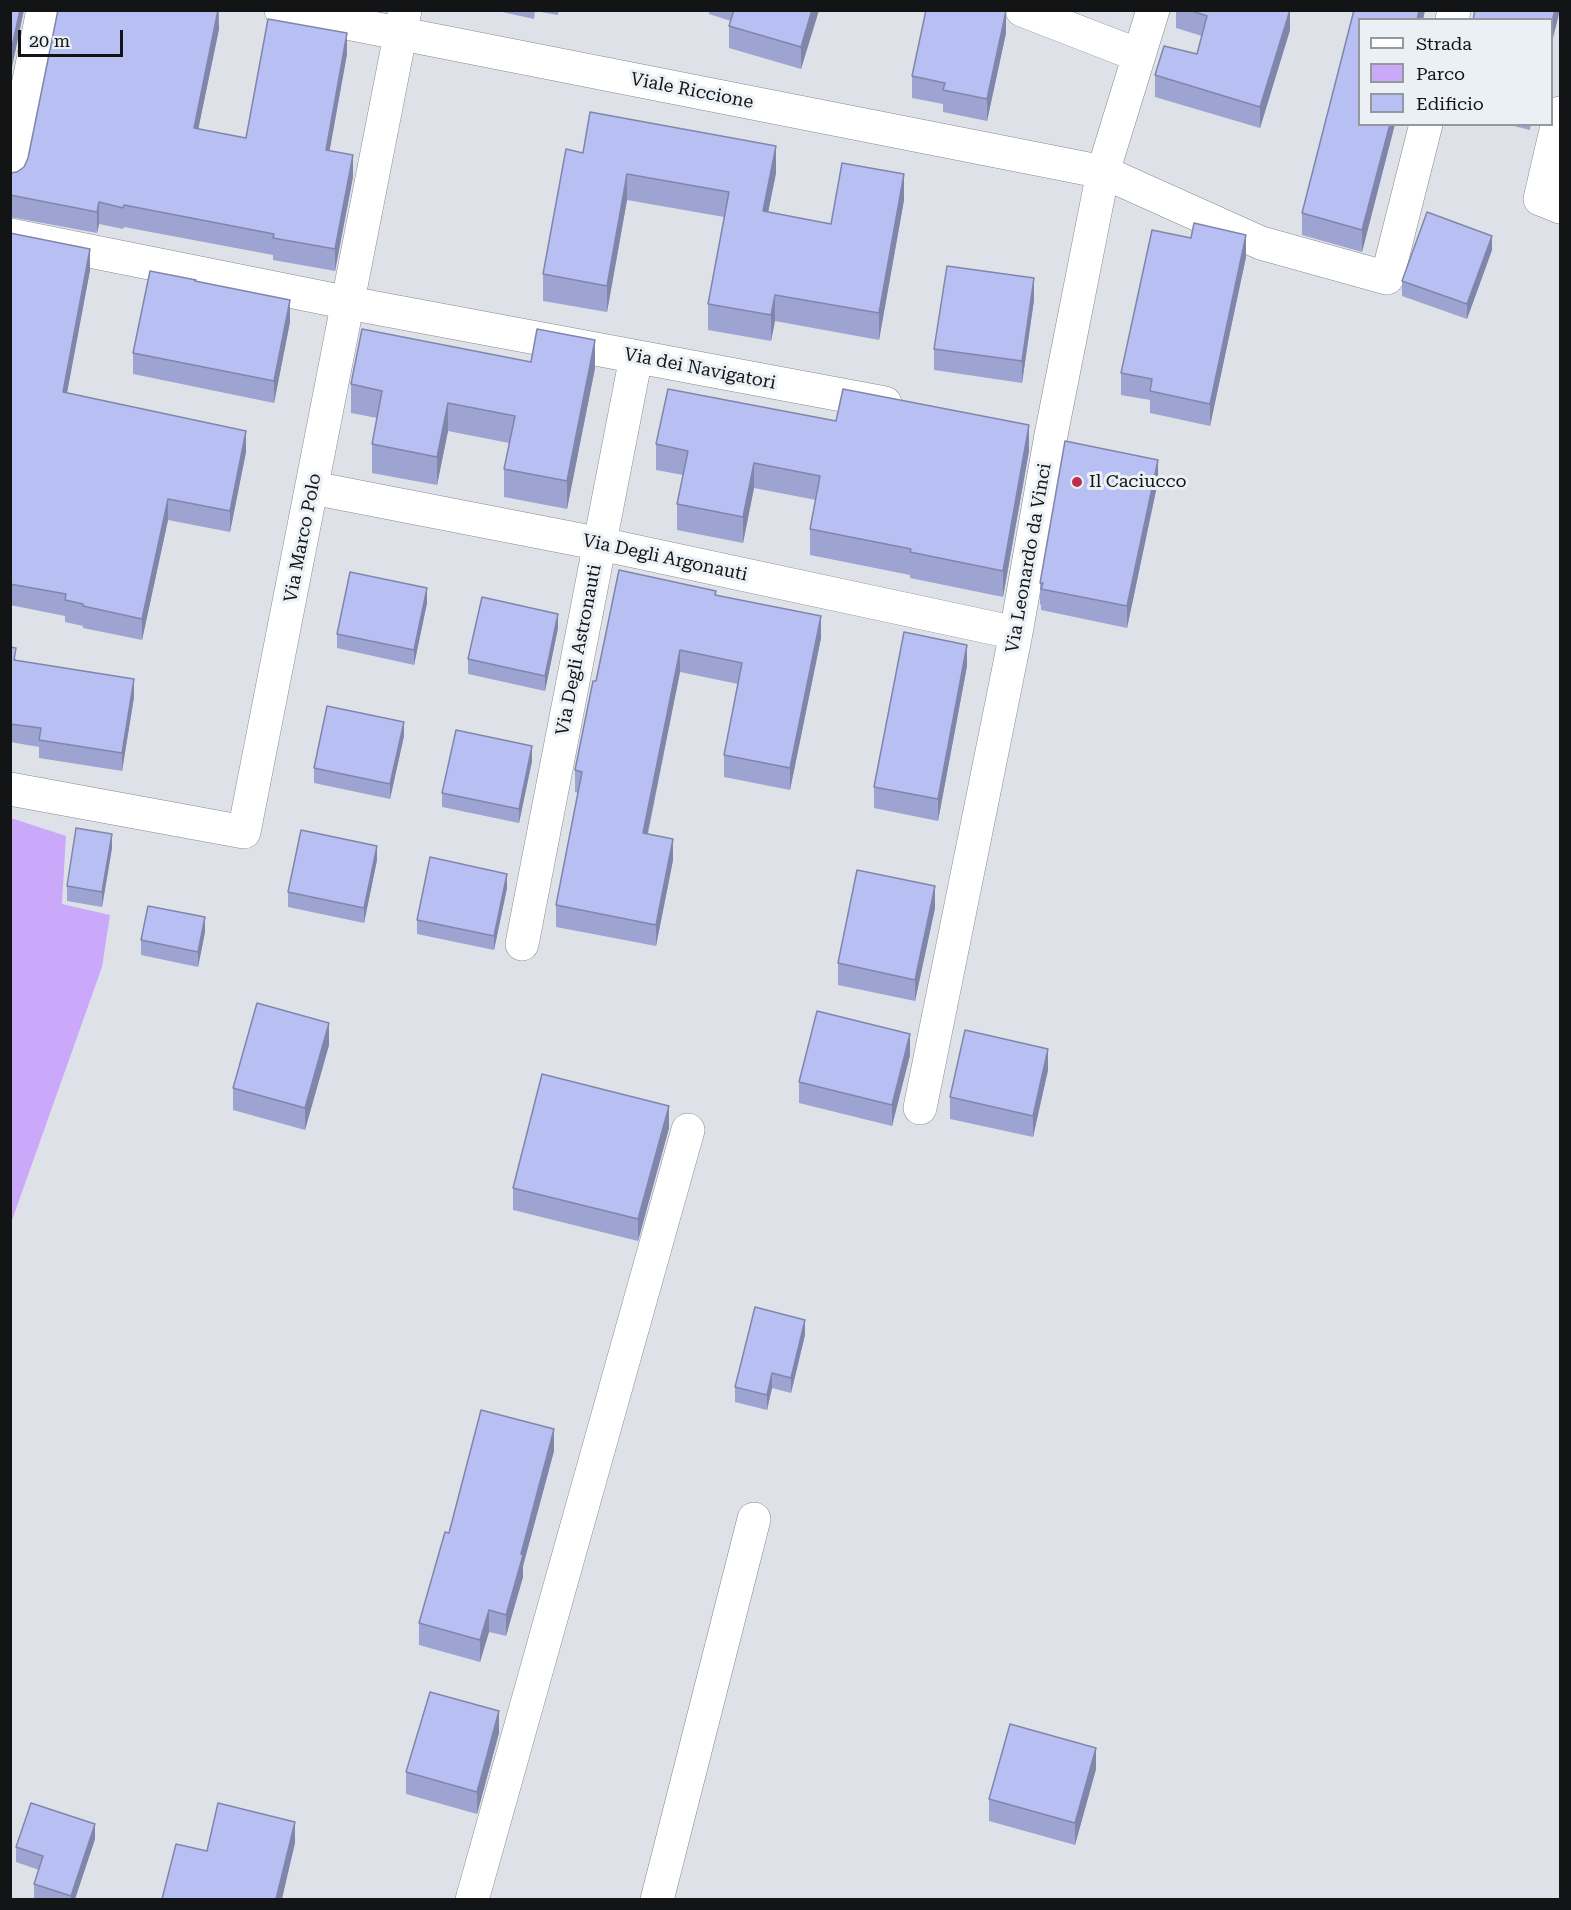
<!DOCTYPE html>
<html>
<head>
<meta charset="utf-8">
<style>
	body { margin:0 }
	#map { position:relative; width:1571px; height:1910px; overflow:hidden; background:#dee2e8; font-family:"Roboto Serif",serif }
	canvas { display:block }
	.frame { position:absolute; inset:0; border:12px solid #131416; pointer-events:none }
	.legend { position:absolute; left:1358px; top:18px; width:195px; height:108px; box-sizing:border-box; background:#ebf0f5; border:2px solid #95989c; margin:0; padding:8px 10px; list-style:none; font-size:18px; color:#131416 }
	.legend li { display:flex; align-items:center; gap:12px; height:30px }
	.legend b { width:30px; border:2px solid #95989c }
	.scale { position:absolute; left:18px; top:30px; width:105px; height:27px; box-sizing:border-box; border:3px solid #131416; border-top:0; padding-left:8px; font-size:18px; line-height:21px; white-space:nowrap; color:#131416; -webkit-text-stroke:4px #ebf0f5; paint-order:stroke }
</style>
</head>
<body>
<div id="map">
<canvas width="1571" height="1910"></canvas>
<div class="frame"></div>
<ul class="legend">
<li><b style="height:8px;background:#fff"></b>Strada</li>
<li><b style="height:16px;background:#caa8fa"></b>Parco</li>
<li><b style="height:16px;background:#b7bff3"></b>Edificio</li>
</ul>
<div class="scale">20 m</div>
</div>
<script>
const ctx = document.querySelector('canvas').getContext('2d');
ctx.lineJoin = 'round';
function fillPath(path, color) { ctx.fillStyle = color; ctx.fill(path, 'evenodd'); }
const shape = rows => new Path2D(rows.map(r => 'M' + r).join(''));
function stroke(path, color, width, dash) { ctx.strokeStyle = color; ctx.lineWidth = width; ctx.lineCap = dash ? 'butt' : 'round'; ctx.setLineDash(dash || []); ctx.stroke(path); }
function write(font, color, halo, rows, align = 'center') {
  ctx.font = font + ' "Roboto Serif",serif'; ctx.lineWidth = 6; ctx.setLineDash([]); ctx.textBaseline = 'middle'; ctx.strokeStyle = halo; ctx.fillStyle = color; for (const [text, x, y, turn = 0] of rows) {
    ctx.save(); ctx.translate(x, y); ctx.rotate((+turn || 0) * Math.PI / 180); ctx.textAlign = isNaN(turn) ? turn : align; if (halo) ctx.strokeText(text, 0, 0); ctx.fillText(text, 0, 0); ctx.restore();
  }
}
const green = shape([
	[11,818,66,836,62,904,110,915,102,967,11,1223]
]);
const minor = shape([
	[281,10,1103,172,1261,243,1387,278,1426,124],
	[1022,10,1138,55],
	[1452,20,1454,10],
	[1560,113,1540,199,1560,207],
	[10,176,43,10],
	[10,235,349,303,885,403],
	[313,488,601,544,1016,633],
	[10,789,244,832,405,10],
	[522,944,636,357],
	[920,1108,1016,633,1051,435,1103,172,1153,10],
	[472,1900,688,1130],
	[657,1900,754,1519]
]);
const wall = shape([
	[219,10,219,29,198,129,246,138,347,54,329,151,353,177,335,271,273,260,273,255,124,227,123,229,99,224,97,233,10,217,10,173,17,172,24,167],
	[493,10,559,10,558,15,535,11,534,19],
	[709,10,819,10,801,69,729,48,729,26,731,21,709,14],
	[1176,10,1290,10,1290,30,1260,128,1155,97,1155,75,1197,54,1202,36,1176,28],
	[1354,10,1425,10,1423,20,1359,124,1395,124,1362,252,1302,235,1302,213],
	[1006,33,987,121,943,112,943,104,912,98,912,76],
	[1506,124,1531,124,1530,130],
	[583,153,776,173,768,212,831,224,904,200,879,340,775,321,771,341,708,330,708,304,724,217,627,200,607,312,543,301,543,274],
	[10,233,90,270,67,393,246,452,230,532,168,520,142,640,83,628,83,626,65,622,65,616,10,605],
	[1492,250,1467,319,1402,296,1402,281],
	[1246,257,1210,426,1150,413,1150,400,1121,395,1121,373],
	[1034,300,1022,383,934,370,934,349],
	[290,322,274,403,133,374,133,353],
	[531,362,595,368,567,509,504,497,504,469,509,443,448,431,437,485,372,473,372,444,377,418,351,413,351,384],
	[836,421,1029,451,1003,597,910,578,910,575,810,555,810,529,816,500,754,488,743,543,677,530,677,504,683,475,656,470,656,444],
	[1158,481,1127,628,1041,610,1041,605,1040,604,1040,583],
	[716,596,821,638,790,790,724,777,724,755,738,684,680,672,648,834,673,860,656,946,556,927,556,905,578,793,575,792,575,770,596,681],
	[427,603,414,665,337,648,337,634],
	[558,628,545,691,468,674,468,659],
	[10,647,16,660,134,697,122,771,39,758,39,747,10,742],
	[967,666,938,821,874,808,874,787],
	[404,736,390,799,314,783,314,768],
	[532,761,519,823,442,807,442,793],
	[112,848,102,907,67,901,67,886],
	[377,860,364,923,288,907,288,892],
	[507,888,494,950,417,934,417,920],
	[935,908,915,1001,838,985,838,963],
	[205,932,198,967,141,955,141,940],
	[329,1045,305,1130,233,1110,233,1088],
	[910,1055,892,1126,799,1103,799,1082],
	[1048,1070,1033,1137,950,1119,950,1097],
	[669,1128,638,1241,513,1210,513,1188],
	[805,1335,791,1393,772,1388,767,1410,735,1402,735,1387],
	[554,1451,523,1566,523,1577,506,1636,489,1632,480,1662,419,1645,419,1623,449,1533],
	[499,1733,477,1814,406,1794,406,1772],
	[1096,1769,1075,1845,989,1821,989,1799],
	[95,1839,75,1899,34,1899,34,1884,39,1870,16,1862,16,1847]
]);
const shadedWall = shape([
	[20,10,24,10,10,77,10,56],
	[218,10,219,29,194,150,194,128],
	[812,10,819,10,801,69,801,47],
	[1290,10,1290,30,1260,128,1260,107],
	[1419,10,1425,10,1423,20,1417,20],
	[1555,10,1560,10,1551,46,1551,25],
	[1006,11,1006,33,987,121,987,99],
	[347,33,347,54,326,171,326,150],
	[1390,124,1395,124,1362,252,1362,230],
	[776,146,776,173,763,238,763,211],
	[353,155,353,177,335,271,335,249],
	[627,174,627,200,607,312,607,286],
	[904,174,904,200,879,340,879,313],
	[99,202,99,224,97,233,97,212],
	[1246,235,1246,257,1210,426,1210,404],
	[1492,236,1492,250,1467,319,1467,304],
	[90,249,90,270,63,414,63,392],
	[1034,278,1034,300,1022,383,1022,361],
	[775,295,775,321,771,341,771,315],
	[290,300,290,322,274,403,274,381],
	[595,340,595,368,567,509,567,481],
	[448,403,448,431,437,485,437,457],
	[1029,425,1029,451,1003,597,1003,571],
	[246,431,246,452,230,532,230,511],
	[1158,460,1158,481,1127,628,1127,606],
	[754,463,754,488,743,543,743,517],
	[168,499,168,520,142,640,142,619],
	[427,588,427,603,414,665,414,650],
	[558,614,558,628,545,691,545,676],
	[821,616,821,638,790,790,790,768],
	[967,645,967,666,938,821,938,799],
	[680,650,680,672,643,855,643,833],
	[134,679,134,697,122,771,122,753],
	[404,722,404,736,390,799,390,784],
	[532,746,532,761,519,823,519,809],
	[112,834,112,848,102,907,102,892],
	[673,839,673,860,656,946,656,925],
	[377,846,377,860,364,923,364,908],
	[507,874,507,888,494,950,494,936],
	[935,886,935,908,915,1001,915,980],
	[205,917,205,932,198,967,198,952],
	[329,1023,329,1045,305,1130,305,1108],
	[910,1034,910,1055,892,1126,892,1105],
	[1048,1049,1048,1070,1033,1137,1033,1116],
	[669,1106,669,1128,638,1241,638,1219],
	[805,1320,805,1335,791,1393,791,1378],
	[772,1373,772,1388,767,1410,767,1395],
	[554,1429,554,1451,523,1566,523,1577,506,1636,506,1615,521,1554],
	[489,1610,489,1632,480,1662,480,1640],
	[499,1711,499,1733,477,1814,477,1792],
	[1096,1748,1096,1769,1075,1845,1075,1823],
	[295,1822,295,1843,282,1899,276,1899],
	[95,1824,95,1839,75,1899,71,1899,71,1896]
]);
const building = shape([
	[10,10,20,10,10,56,10,10],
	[58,10,218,10,194,128,246,138,268,19,347,33,326,150,353,155,335,249,273,238,274,234,124,205,123,208,99,202,97,212,10,195,10,173,17,172,24,167,28,158,58,10],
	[734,10,812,10,801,47,729,26,734,10],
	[926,10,1002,10,1006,11,987,99,943,90,945,83,912,76,926,10],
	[1189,10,1290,10,1260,107,1155,75,1164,46,1197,54,1207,16,1189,10],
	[1354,10,1419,10,1417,20,1359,20,1359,124,1390,124,1362,230,1302,213,1354,10],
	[1475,10,1555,10,1551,25,1551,20,1473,20,1475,10],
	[590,112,776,146,763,211,831,224,842,163,904,174,879,313,775,295,771,315,708,304,729,192,627,174,607,286,543,274,566,149,583,153,590,112],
	[1427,212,1492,236,1467,304,1402,281,1427,212],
	[1194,223,1246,235,1210,404,1150,391,1152,379,1121,373,1152,230,1191,238,1194,223],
	[10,233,90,249,63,392,246,431,230,511,168,499,142,619,83,606,83,604,65,600,66,594,10,584,10,233],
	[947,266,1034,278,1022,361,934,349,947,266],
	[150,271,196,280,195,281,290,300,274,381,133,353,150,271],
	[362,329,531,362,537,329,595,340,567,481,504,469,515,416,448,403,437,457,372,444,382,391,351,384,362,329],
	[668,389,836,421,843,389,1029,425,1003,571,910,552,911,549,810,529,820,476,754,463,743,517,677,504,688,451,656,444,668,389],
	[1065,441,1158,460,1127,606,1041,589,1043,583,1040,583,1065,441],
	[619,570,716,591,715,595,821,616,790,768,724,755,742,663,680,650,643,833,673,839,656,925,556,905,582,772,575,770,593,681,596,681,619,570],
	[350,572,427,588,414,650,337,634,350,572],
	[482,597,558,614,545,676,468,659,482,597],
	[904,632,967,645,938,799,874,787,904,632],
	[10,647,16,648,14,660,134,679,122,753,39,740,41,728,10,724,10,647],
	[327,706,404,722,390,784,314,768,327,706],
	[456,730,532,746,519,809,442,793,456,730],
	[76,828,112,834,102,892,67,886,76,828],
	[301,830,377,846,364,908,288,892,301,830],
	[430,857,507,874,494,936,417,920,430,857],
	[857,870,935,886,915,980,838,963,857,870],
	[148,906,205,917,198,952,141,940,148,906],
	[257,1003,329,1023,305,1108,233,1088,257,1003],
	[817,1011,910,1034,892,1105,799,1082,817,1011],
	[965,1030,1048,1049,1033,1116,950,1097,965,1030],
	[542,1074,669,1106,638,1219,513,1188,542,1074],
	[755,1307,805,1320,791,1378,772,1373,767,1395,735,1387,755,1307],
	[481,1410,554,1429,521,1554,523,1555,506,1615,489,1610,480,1640,419,1623,445,1532,449,1533,481,1410],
	[430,1692,499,1711,477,1792,406,1772,430,1692],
	[1010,1724,1096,1748,1075,1823,989,1799,1010,1724],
	[31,1803,95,1824,71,1896,34,1884,43,1856,16,1847,31,1803],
	[218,1803,295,1822,276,1899,162,1899,176,1844,207,1851,218,1803]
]);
const markers = [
	[1077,482,6,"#be2d49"]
];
const streetNames = [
	["Viale Riccione",692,91,11],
	["Via dei Navigatori",700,369,11],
	["Via Marco Polo",303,538,-79],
	["Via Degli Argonauti",665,558,12],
	["Via Leonardo da Vinci",1029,558,-80],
	["Via Degli Astronauti",579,650,-79]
];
const poiNames = [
	["Il Caciucco",1089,482]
];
fillPath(green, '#caa8fa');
stroke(minor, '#85898e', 34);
stroke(minor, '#fff', 33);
fillPath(wall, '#9da4d1');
fillPath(shadedWall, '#8086aa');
fillPath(building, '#b7bff3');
stroke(building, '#8086aa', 1.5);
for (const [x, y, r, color] of markers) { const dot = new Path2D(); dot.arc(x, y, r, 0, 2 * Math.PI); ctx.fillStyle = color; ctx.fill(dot); stroke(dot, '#ebf0f5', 2); }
write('18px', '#131416', '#ebf0f5', streetNames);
write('18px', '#131416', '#ebf0f5', poiNames, 'left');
</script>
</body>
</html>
